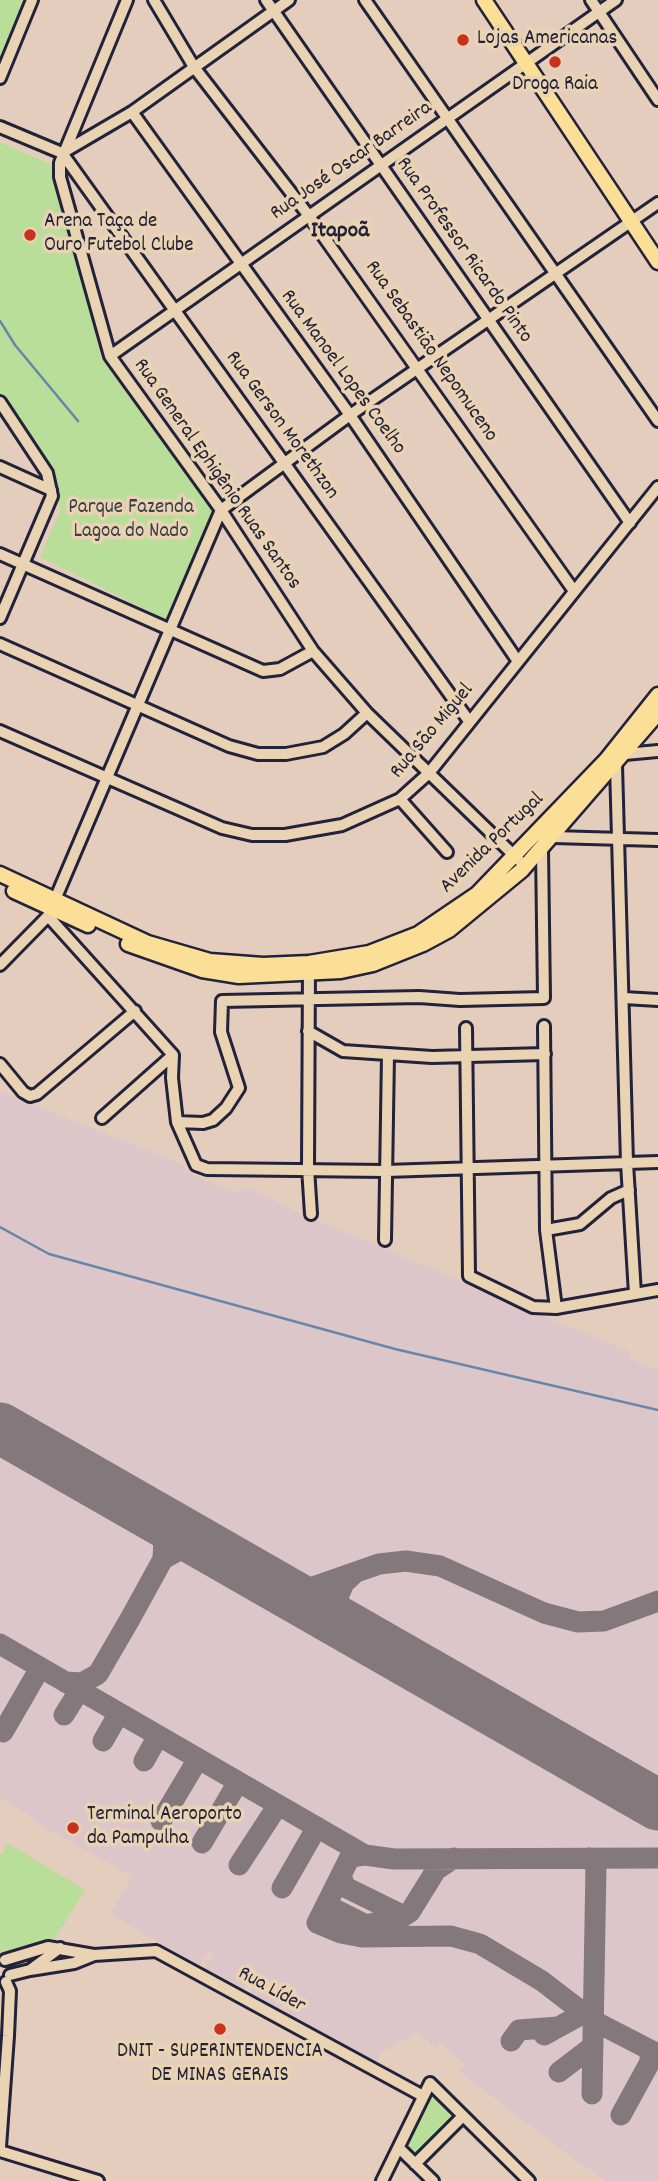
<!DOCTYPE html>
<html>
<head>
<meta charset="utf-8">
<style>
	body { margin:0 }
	canvas { display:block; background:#e4cdbd }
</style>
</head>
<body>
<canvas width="658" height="2181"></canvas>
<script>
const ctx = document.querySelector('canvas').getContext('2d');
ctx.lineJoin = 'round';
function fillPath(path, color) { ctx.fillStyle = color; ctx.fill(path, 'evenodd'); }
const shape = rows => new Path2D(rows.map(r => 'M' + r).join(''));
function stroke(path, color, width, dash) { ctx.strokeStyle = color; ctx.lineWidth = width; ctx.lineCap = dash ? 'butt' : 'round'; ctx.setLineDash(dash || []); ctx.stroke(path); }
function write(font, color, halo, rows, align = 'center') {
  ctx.font = font + ' Dekko,sans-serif'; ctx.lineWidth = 7; ctx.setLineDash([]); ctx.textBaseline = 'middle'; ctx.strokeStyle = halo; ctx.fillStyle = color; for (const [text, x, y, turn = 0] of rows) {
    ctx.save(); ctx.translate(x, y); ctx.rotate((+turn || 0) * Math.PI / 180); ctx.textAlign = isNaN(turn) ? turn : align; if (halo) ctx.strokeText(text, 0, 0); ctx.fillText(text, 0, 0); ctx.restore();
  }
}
const built = shape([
	[0,1092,181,1164,199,1178,234,1192,249,1187,295,1211,630,1352,629,1358,658,1370,658,2181,607,2181,575,2160,459,2071,465,2064,439,2043,436,2049,419,2032,382,2052,376,2063,283,2013,286,2007,282,2006,278,2010,250,1994,253,1987,247,1982,243,1989,205,1968,213,1954,209,1951,199,1966,160,1943,110,1914,132,1876,31,1820,33,1817,0,1798]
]);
const green = shape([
	[0,0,25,0,0,64],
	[0,142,57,167,101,358,215,514,173,623,40,557,60,511,54,478,22,423,0,394],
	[8,1843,85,1890,56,1937,4,1954,0,1952,0,1856],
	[432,2093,454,2116,416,2156,405,2146]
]);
const stream = shape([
	[0,321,15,345,78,421],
	[0,1227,49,1254,395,1349,658,1410]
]);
const taxiway = shape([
	[163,1559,185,1547,206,1546],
	[283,1590,299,1592,379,1564,406,1561,440,1566,544,1613,578,1622,604,1621,658,1601],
	[351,1629,342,1616,338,1597,344,1583,356,1572],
	[0,1644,365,1855,394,1859,658,1858],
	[65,1682,82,1683,98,1674,130,1619,163,1559,164,1537,156,1518],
	[64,1715,79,1691],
	[3,1732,40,1668],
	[103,1741,119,1713],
	[144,1761,158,1736],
	[637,1792,658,1792],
	[161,1821,198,1759],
	[202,1843,238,1782],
	[365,1855,350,1857,317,1923,341,1933,362,1937,451,1936,480,1944,542,1981,594,2021,658,2054],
	[589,1858,596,1866,592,2094],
	[239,1865,278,1805],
	[341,1875,345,1887,404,1916],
	[282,1888,317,1827],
	[328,1901,332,1908,366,1925,404,1916,410,1912,436,1870,454,1858],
	[544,2035,584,2013,592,2004],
	[511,2041,519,2030,558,2027],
	[559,2072,593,2046],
	[621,2115,650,2062,650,2050]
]);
const runway = shape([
	[0,1428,658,1805]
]);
const minor = shape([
	[127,0,60,163,60,177,110,356,221,510,313,651,367,713,525,866],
	[154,0,194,67,309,216,574,591],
	[266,0,630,523],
	[365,0,658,421],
	[591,0,658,100],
	[0,78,32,0],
	[132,112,350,415,517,660],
	[0,127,62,153],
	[62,153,469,721],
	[62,153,132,112,289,0],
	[110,356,616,0],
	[0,402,47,473,52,496,0,618],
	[0,467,51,490],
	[0,554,263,671,280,669,313,651],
	[0,644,229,746,258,754,286,754,323,747,344,734,367,713],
	[0,731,222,828,252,835,285,835,342,825,400,799,429,773,658,487],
	[625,754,658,751],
	[616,765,627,1163,635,1294],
	[400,799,447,852],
	[553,837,658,840],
	[48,916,173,1055,172,1078,177,1122,196,1165,207,1169,386,1171,658,1162],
	[0,965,48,916,221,510,350,415,658,203],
	[309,965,308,1168,311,1214],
	[624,998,658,1000],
	[544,1026,546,1230,556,1308],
	[466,1028,469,1276,533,1307,556,1308,658,1290],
	[308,1031,343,1051,432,1057,545,1054],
	[0,1064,23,1092,30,1096,37,1094,135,1011],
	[102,1118,173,1055],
	[177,1122,203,1123,213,1120,226,1108,239,1088,221,1032,222,1001,419,997,460,1000,544,998,542,849],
	[546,1230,580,1224,611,1198,629,1190],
	[385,1240,388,1055],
	[5,1960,48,1947,94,1955,156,1951,423,2096],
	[30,1970,74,1963,94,1955],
	[10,1975,30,1970,60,1948],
	[0,2147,8,2036,10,1991,6,1982],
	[399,2148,433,2181],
	[0,2151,98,2181],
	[415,2164,463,2116],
	[382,2181,430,2083,529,2181]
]);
const major = shape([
	[484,0,658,262],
	[0,874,148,943,210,961,263,965,309,963,369,953,418,934,477,894,607,759,658,695],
	[14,891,88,925],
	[128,944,202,970,239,976,341,971,373,964,423,944,449,930,522,870,658,713]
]);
const markers = [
	[463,40,7,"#c8321e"],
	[555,62,7,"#c8321e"],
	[30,235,7,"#c8321e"],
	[73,1828,7,"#c8321e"],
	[220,2029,7,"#c8321e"]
];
const poiNames = [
	["Lojas Americanas",477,40],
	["Droga Raia",555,86,"center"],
	["Arena Taça de",44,223],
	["Ouro Futebol Clube",44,247],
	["Terminal Aeroporto",87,1816],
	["da Pampulha",87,1840],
	["DNIT - SUPERINTENDENCIA",220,2053,"center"],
	["DE MINAS GERAIS",220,2077,"center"]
];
const streetNames = [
	["Rua José Oscar Barreira",352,162,-35],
	["Rua Professor Ricardo Pinto",463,251,55],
	["Rua Sebastião Nepomuceno",430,352,55],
	["Rua Manoel Lopes Coelho",342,373,54],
	["Rua Gerson Morethzon",281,426,54],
	["Rua General Ephigênio Ruas Santos",216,475,55],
	["Rua São Miguel",433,732,-50],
	["Avenida Portugal",493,844,-44],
	["Rua Líder",271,1991,29]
];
const parkNames = [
	["Parque Fazenda",131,509],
	["Lagoa do Nado",131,533]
];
const neighbourhoodNames = [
	["Itapoã",340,233]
];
fillPath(built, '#ddc6ca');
fillPath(green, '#b9de99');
stroke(stream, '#6786a9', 2.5);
stroke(taxiway, '#83787c', 21);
stroke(runway, '#83787c', 51);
stroke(minor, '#22223b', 16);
stroke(major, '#22223b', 19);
stroke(minor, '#e9d3b2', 10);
stroke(major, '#fbdf96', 14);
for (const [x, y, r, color] of markers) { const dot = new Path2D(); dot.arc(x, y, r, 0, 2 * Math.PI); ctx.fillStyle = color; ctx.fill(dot); stroke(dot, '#e9d3b2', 2.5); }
write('21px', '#22223b', '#e9d3b2', poiNames, 'left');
write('21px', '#22223b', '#e9d3b2', streetNames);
write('21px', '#393e49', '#e9d3b2', parkNames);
write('bold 23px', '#22223b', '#e9d3b2', neighbourhoodNames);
</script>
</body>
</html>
